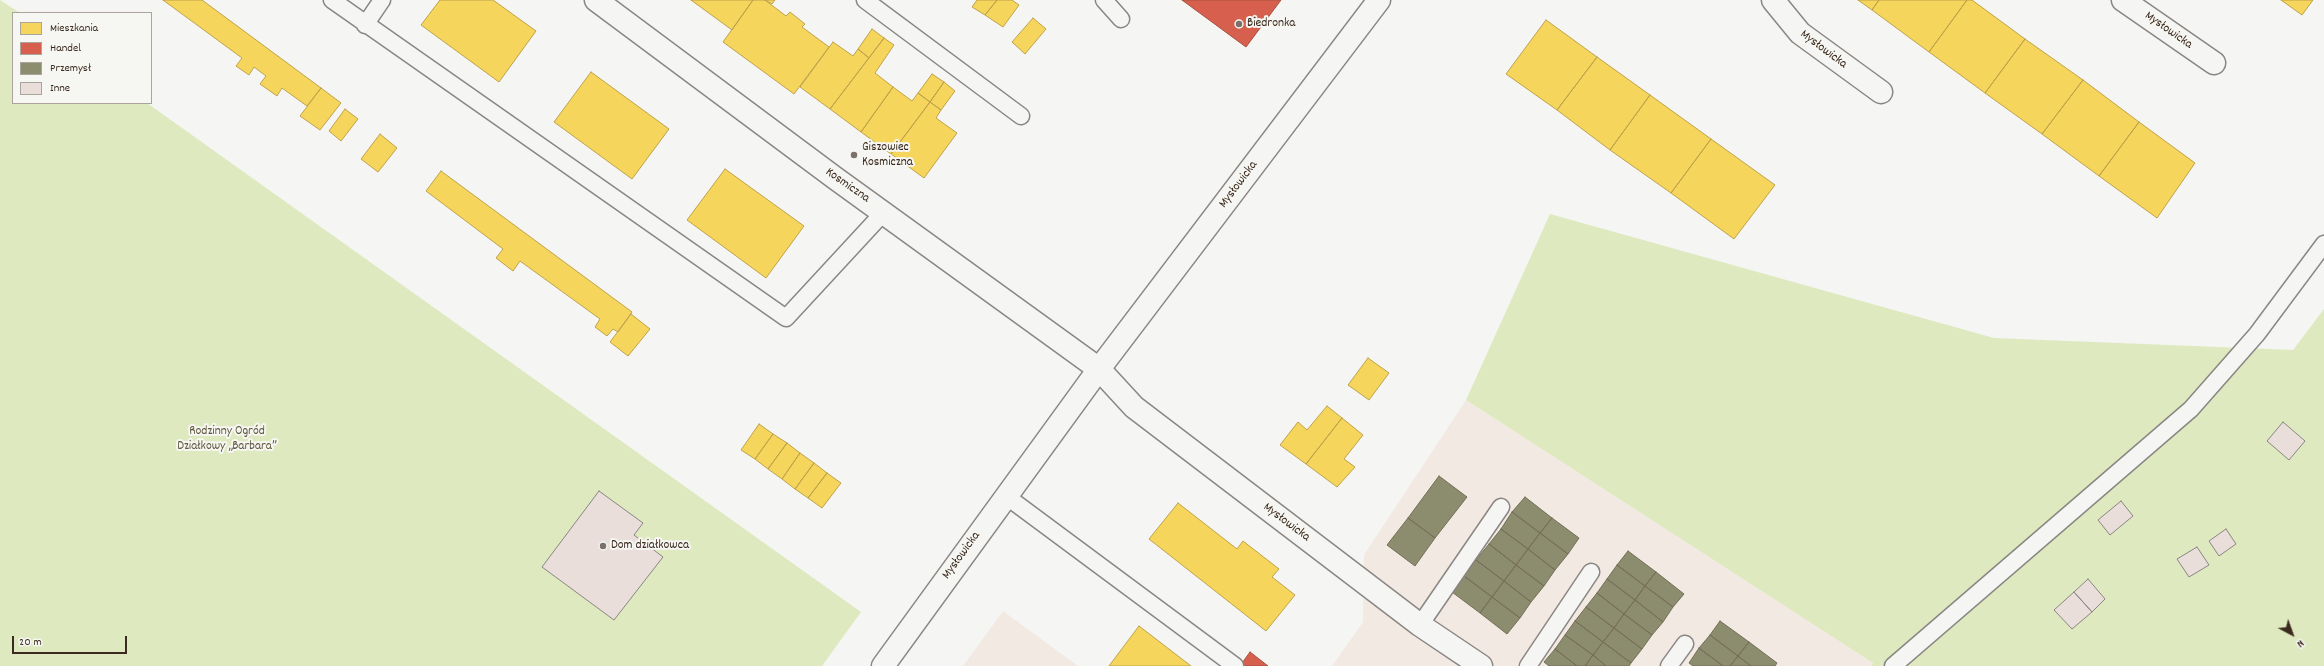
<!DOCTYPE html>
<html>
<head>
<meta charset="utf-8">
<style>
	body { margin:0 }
	#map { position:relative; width:2324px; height:666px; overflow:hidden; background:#f5f5f3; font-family:Dekko,sans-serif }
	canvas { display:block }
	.legend { position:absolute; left:12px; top:12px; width:140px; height:92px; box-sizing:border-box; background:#f6f6f2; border:1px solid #aba49d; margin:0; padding:5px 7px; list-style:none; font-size:12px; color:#3b2a1e }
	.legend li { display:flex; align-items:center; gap:8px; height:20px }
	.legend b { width:20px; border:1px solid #aba49d }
	.north { position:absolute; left:2272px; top:614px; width:40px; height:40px; -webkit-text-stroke:3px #f6f6f2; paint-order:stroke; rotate:139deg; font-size:11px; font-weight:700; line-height:16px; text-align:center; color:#3b2a1e }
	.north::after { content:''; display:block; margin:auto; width:14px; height:18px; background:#3b2a1e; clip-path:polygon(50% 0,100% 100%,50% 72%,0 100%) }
	.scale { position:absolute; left:12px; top:636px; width:115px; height:18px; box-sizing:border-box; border:2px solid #3b2a1e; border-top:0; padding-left:5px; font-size:12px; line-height:14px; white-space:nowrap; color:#3b2a1e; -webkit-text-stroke:3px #f6f6f2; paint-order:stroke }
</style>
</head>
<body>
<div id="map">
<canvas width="2324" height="666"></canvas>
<ul class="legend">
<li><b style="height:11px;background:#f6d55c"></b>Mieszkania</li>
<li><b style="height:11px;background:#d6604d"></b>Handel</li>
<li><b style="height:11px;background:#8c8c6e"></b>Przemysł</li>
<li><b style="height:11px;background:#e9deda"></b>Inne</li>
</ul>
<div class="north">N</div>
<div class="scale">20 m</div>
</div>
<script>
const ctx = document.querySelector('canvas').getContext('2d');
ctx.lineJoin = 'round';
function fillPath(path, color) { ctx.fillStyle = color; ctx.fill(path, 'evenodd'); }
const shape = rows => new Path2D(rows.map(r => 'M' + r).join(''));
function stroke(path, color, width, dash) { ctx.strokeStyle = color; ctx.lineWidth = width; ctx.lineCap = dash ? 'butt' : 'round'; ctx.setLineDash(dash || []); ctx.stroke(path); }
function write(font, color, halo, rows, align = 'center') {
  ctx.font = font + ' Dekko,sans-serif'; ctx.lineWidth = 4; ctx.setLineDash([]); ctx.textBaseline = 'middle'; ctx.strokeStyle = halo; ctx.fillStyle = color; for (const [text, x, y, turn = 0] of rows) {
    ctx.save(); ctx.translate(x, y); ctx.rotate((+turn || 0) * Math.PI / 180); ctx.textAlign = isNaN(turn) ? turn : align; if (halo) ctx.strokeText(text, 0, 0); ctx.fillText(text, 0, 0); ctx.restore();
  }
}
const built = shape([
	[1466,400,1873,663,1871,666,1332,666,1363,622,1364,555],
	[1003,611,1078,666,963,666]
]);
const green = shape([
	[0,0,20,13,13,13,13,103,147,103,861,612,822,666,0,666],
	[1550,214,1994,338,2293,350,2324,309,2324,666,1871,666,1873,663,1466,400]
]);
const homes = shape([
	[163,0,202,0,321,88,307,106,282,88,277,96,260,84,266,76,254,67,249,75,236,66,242,58,163,0],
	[440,0,493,0,536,31,499,82,421,25,440,0],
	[691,0,753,0,732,30,691,0],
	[753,0,765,0,786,16,790,12,805,24,802,27,829,47,794,94,723,42,753,0],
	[765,0,775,0,772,4,765,0],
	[977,0,997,0,985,15,972,7,977,0],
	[997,0,1012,0,1019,5,1003,27,985,15,997,0],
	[1858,0,1879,0,1872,10,1858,0],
	[1879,0,1967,0,1929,52,1872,10,1879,0],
	[1967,0,1972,0,2025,39,1985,93,1929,52,1967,0],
	[2281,0,2313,0,2302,15,2281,0],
	[1033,18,1046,29,1025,54,1012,42,1033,18],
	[1546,20,1597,57,1557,110,1506,74,1546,20],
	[872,29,884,38,869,58,858,49,872,29],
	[884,38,894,45,875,73,893,87,861,132,830,109,884,38],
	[2025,39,2083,80,2042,134,1985,93,2025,39],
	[833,42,853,56,858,49,869,58,830,109,800,87,833,42],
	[1597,57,1650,95,1610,150,1557,110,1597,57],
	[591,72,669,129,632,179,554,122,591,72],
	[932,74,944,82,930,102,918,93,932,74],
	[2083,80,2139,122,2099,176,2042,134,2083,80],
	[944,82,955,91,941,110,930,102,944,82],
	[893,87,912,101,918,93,930,102,891,154,861,132,893,87],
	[321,88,341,103,320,130,300,116,321,88],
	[1650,95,1711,139,1671,193,1610,150,1650,95],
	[930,102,941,110,936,118,957,133,924,178,891,154,930,102],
	[345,109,358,119,341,141,329,131,345,109],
	[2139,122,2195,163,2157,218,2099,176,2139,122],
	[380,134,397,148,378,172,361,159,380,134],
	[1711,139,1775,185,1734,239,1671,193,1711,139],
	[725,169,804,226,766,278,687,220,725,169],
	[441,171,632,312,618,332,613,329,607,336,595,327,600,319,520,261,513,271,496,258,503,249,426,191,441,171],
	[631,314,650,329,628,356,610,342,631,314],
	[1368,358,1389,373,1369,400,1348,385,1368,358],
	[1327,406,1342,418,1306,464,1280,445,1298,422,1307,430,1327,406],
	[1342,418,1363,435,1344,459,1355,467,1337,487,1306,464,1342,418],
	[759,424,773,434,755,459,741,450,759,424],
	[773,434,787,443,768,469,755,459,773,434],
	[787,443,800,453,782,479,768,469,787,443],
	[800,453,814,463,795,489,782,479,800,453],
	[814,463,827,473,808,498,795,489,814,463],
	[827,473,841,483,822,508,808,498,827,473],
	[1178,503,1237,549,1243,541,1279,569,1272,577,1295,595,1266,631,1149,539,1178,503],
	[1139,626,1191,666,1109,666,1139,626]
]);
const shops = shape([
	[1182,0,1281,0,1246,47,1182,0],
	[1250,652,1268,666,1240,666,1250,652]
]);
const industry = shape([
	[1439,476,1467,497,1435,538,1408,518,1439,476],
	[1525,497,1552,518,1540,533,1512,512,1525,497],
	[1512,512,1540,533,1528,549,1501,529,1512,512],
	[1408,518,1435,538,1415,566,1387,545,1408,518],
	[1552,518,1579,538,1568,554,1540,533,1552,518],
	[1501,529,1528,549,1516,565,1489,544,1501,529],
	[1540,533,1568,554,1555,570,1528,549,1540,533],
	[1489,544,1516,565,1504,581,1476,560,1489,544],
	[1528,549,1555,570,1544,586,1516,565,1528,549],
	[1628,551,1656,572,1645,586,1617,565,1628,551],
	[1476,560,1504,581,1492,597,1464,576,1476,560],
	[1516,565,1544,586,1531,602,1504,581,1516,565],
	[1617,565,1645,586,1635,600,1607,579,1617,565],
	[1656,572,1684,594,1673,607,1645,586,1656,572],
	[1464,576,1492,597,1480,613,1452,592,1464,576],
	[1607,579,1635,600,1624,614,1597,593,1607,579],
	[1504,581,1531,602,1520,618,1492,597,1504,581],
	[1645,586,1673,607,1663,622,1635,600,1645,586],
	[1597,593,1624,614,1614,628,1586,607,1597,593],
	[1492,597,1520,618,1507,634,1480,613,1492,597],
	[1635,600,1663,622,1652,635,1624,614,1635,600],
	[1586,607,1614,628,1603,642,1575,621,1586,607],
	[1624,614,1652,635,1642,649,1614,628,1624,614],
	[1575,621,1603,642,1593,655,1565,635,1575,621],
	[1720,621,1749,642,1738,656,1710,635,1720,621],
	[1614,628,1642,649,1631,663,1603,642,1614,628],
	[1565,635,1593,655,1585,666,1577,666,1555,649,1565,635],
	[1710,635,1738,656,1730,666,1723,666,1699,648,1710,635],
	[1603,642,1631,663,1629,666,1606,666,1593,655,1603,642],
	[1749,642,1777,663,1775,666,1751,666,1738,656,1749,642],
	[1699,648,1723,666,1693,666,1689,663,1699,648],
	[1555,649,1577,666,1549,666,1544,662,1555,649],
	[1593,655,1606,666,1585,666,1593,655],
	[1738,656,1751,666,1730,666,1738,656]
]);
const building = shape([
	[2283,422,2305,441,2289,460,2267,441,2283,422],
	[599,491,643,523,634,535,663,557,614,620,542,567,599,491],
	[2121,501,2133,516,2110,535,2098,520,2121,501],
	[2226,529,2236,544,2219,556,2209,541,2226,529],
	[2197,547,2209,565,2189,577,2177,559,2197,547],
	[2088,579,2105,599,2092,612,2074,592,2088,579],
	[2074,592,2092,612,2072,629,2054,610,2074,592]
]);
const lane = shape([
	[332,0,786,318,884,212],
	[865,0,1021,116],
	[1104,0,1121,19],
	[365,25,382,0],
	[1006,496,1235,666],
	[1420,625,1501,507],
	[1528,666,1591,572],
	[1669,666,1685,644],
	[1893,666,2191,409,2257,334,2324,244]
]);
const street = shape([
	[1773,0,1800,33,1881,92],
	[2123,0,2214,63],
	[1099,369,1134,407,1420,625,1481,666]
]);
const secondary = shape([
	[596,0,835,178,1099,369],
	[883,666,1099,369,1379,0]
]);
const markers = [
	[1239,24,4,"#7c7169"],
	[854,155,4,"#7c7169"],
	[603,546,4,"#7c7169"]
];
const poiNames = [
	["Biedronka",1247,24],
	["Giszowiec",862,148],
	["Kosmiczna",862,163],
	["Dom działkowca",611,546]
];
const streetNames = [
	["Mysłowicka",2168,31,35],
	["Mysłowicka",1823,50,37],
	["Mysłowicka",1239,185,-53],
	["Kosmiczna",847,186,35],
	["Mysłowicka",1286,523,37],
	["Mysłowicka",962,556,-54]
];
const parkNames = [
	["Rodzinny Ogród",227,432],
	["Działkowy „Barbara”",227,447]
];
fillPath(built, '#f2e9e3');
fillPath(green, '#dee9bf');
fillPath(homes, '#f6d55c');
stroke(homes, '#bea249', 1);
fillPath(shops, '#d6604d');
stroke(shops, '#a8503f', 1);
fillPath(industry, '#8c8c6e');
stroke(industry, '#746f56', 1);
fillPath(building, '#e9deda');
stroke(building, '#8a8683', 1);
stroke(lane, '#8a8683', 19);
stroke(street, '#8a8683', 25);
stroke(secondary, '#8a8683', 25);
stroke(lane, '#f5f5f3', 16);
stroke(street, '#f5f5f3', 22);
stroke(secondary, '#f5f5f3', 22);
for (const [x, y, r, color] of markers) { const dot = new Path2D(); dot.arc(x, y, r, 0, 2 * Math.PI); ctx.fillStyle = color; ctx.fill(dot); stroke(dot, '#f6f6f2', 1.5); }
write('13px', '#3b2a1e', '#f6f6f2', poiNames, 'left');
write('13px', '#3b2a1e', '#f6f6f2', streetNames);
write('13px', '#5f573c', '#f6f6f2', parkNames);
</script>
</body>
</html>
